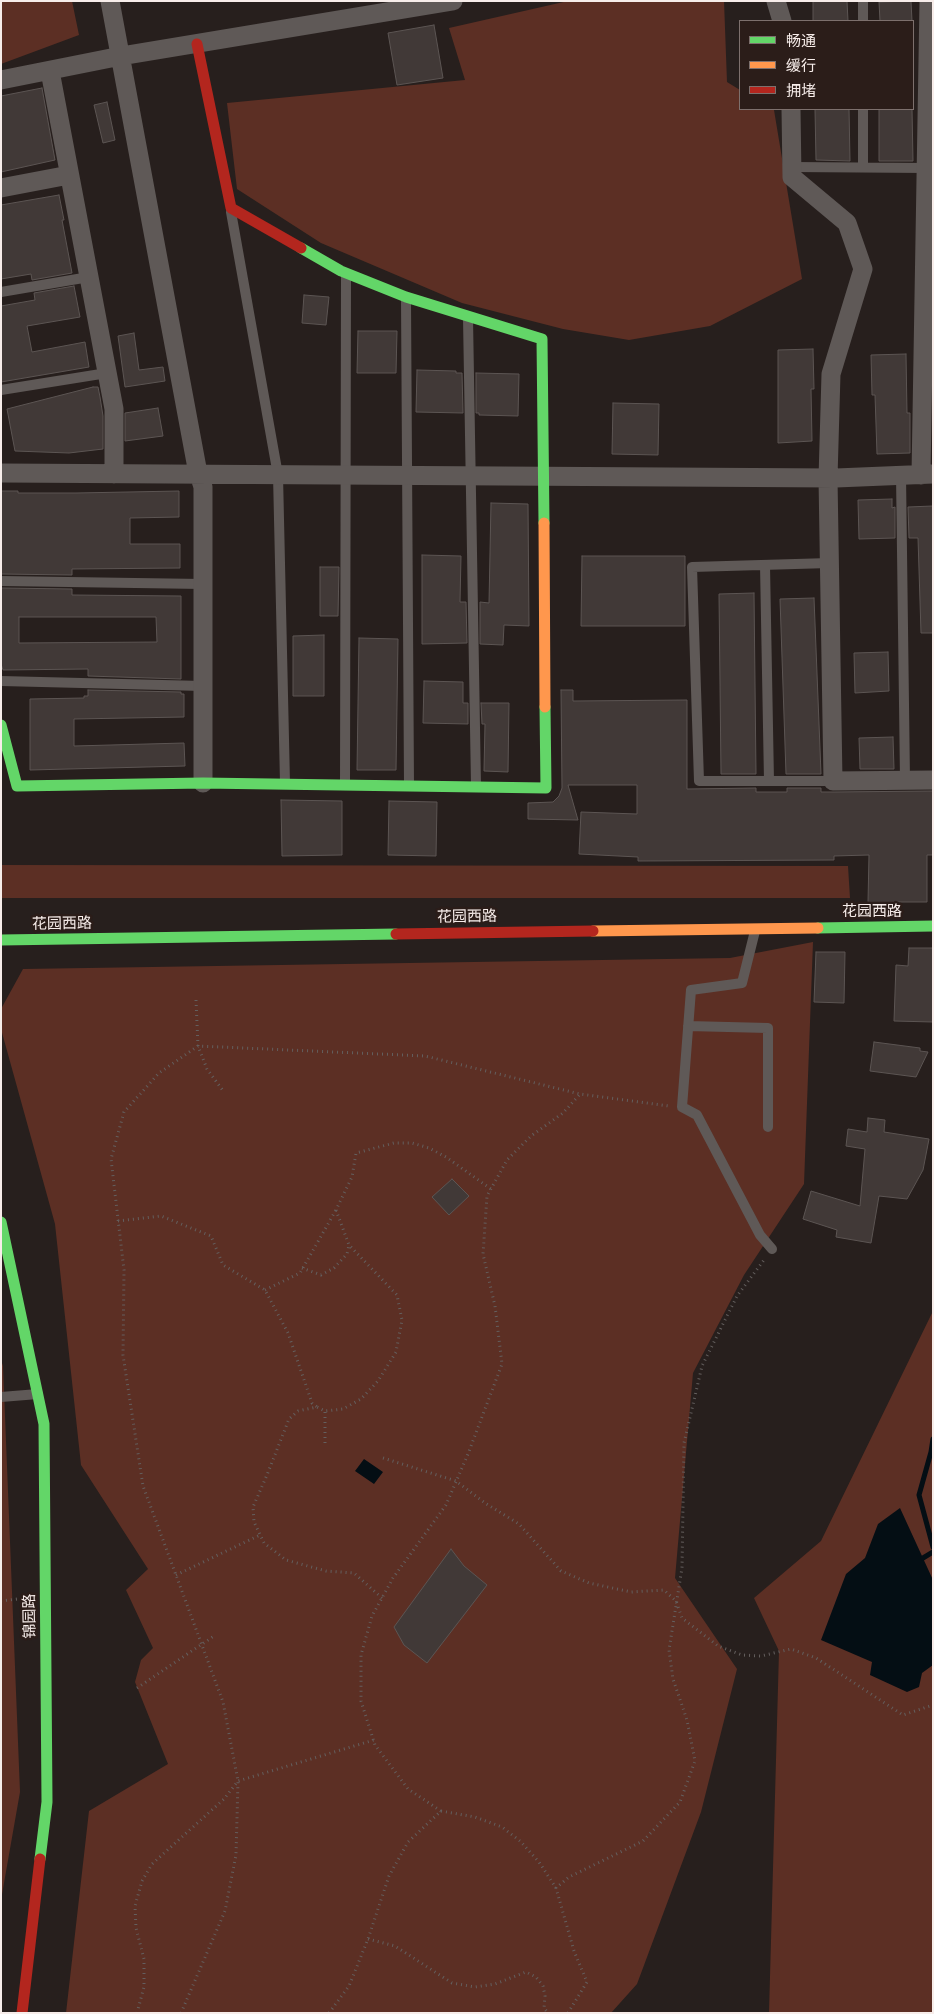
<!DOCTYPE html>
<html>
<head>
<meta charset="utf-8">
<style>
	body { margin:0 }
	#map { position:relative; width:934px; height:2014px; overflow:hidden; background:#271f1d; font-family:Rubik,"Noto Sans SC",sans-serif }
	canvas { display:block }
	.frame { position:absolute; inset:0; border:2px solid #f7edea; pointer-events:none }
	.legend { position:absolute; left:739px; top:20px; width:175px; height:90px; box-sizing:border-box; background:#2b1d19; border:1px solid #7d706d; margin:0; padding:6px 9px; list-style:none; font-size:15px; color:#f7edea }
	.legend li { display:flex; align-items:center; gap:10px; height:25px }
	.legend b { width:25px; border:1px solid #7d706d }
</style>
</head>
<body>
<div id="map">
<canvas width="934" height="2014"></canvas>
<div class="frame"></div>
<ul class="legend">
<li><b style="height:6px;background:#63d668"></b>畅通</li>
<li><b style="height:6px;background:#ff974d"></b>缓行</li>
<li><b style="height:6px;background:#b3261e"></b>拥堵</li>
</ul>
</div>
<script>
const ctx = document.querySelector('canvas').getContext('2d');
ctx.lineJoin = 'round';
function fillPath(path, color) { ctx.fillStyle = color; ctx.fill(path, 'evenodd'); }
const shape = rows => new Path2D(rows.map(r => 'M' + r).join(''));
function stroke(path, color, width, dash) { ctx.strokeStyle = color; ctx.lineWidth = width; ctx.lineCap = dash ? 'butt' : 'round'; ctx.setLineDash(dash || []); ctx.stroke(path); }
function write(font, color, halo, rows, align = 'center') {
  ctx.font = font + ' Rubik,"Noto Sans SC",sans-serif'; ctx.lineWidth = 5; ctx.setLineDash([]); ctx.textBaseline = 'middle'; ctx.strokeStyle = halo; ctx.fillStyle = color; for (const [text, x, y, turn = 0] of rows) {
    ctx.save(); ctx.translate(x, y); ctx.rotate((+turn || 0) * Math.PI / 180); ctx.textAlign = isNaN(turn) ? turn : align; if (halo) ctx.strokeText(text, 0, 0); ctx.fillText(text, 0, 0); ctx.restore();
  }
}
const green = shape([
	[1,1,72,1,79,35,1,64],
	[568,1,724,1,727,82,740,90,740,109,774,110,802,279,710,326,629,340,563,329,462,303,321,243,237,189,227,103,465,80,449,28],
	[1,865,848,866,850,898,1,898],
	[813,942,804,1184,744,1275,693,1373,675,1578,737,1669,701,1812,637,1984,611,2013,66,2013,89,1811,168,1764,135,1682,141,1660,153,1648,126,1590,148,1569,81,1465,55,1224,1,1029,1,1009,23,969,730,958],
	[933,1311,933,2013,769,2013,779,1651,754,1598,821,1541],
	[1,1360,3,1366,20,1792,1,1900]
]);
const water = shape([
	[364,1459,383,1472,374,1484,355,1471],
	[900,1508,933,1580,933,1665,922,1673,919,1687,907,1692,870,1675,872,1662,821,1640,846,1574,865,1558,878,1524]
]);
const stream = shape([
	[933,1439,931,1452,933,1449],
	[931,1452,919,1495,933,1547],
	[923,1558,933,1552]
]);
const building = shape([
	[813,1,847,1,848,21,813,21,813,1],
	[911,1,912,21,880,21,879,2,911,1],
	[434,25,443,78,397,85,388,33,434,25],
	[42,88,55,160,1,172,1,96,42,88],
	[107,102,115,140,103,143,94,105,107,102],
	[815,109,849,109,850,161,816,160,815,109],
	[879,109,912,109,913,161,879,161,879,109],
	[59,195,64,220,62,220,72,273,32,280,31,274,1,279,1,205,59,195],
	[74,286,80,317,27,326,32,352,85,342,89,367,1,382,1,306,35,300,34,293,74,286],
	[304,295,329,297,326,325,302,323,304,295],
	[358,331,397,331,396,373,357,373,358,331],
	[134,333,139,370,163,367,165,381,125,387,118,336,134,333],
	[813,349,814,389,811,389,812,441,778,443,778,350,813,349],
	[906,354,907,413,910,413,910,453,877,454,875,395,872,395,871,355,906,354],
	[417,370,456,371,456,373,462,373,463,413,416,412,417,370],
	[476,373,519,374,518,416,479,415,479,413,476,413,476,373],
	[93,387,98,387,100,397,103,416,103,449,69,453,15,451,7,409,93,387],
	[613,403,659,404,658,455,612,454,613,403],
	[158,408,163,436,125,441,125,413,158,408],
	[1,491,18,491,18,493,76,493,179,491,179,517,130,518,130,544,180,544,180,568,72,569,72,575,1,574,1,491],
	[892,499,892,508,895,507,895,538,859,539,858,500,892,499],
	[491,503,528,504,529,626,504,625,503,645,480,644,480,602,489,603,491,503],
	[933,506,933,633,921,633,918,538,909,538,908,507,933,506],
	[422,555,461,556,460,602,466,602,467,643,422,644,422,555],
	[582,556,685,556,685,626,581,626,582,556],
	[320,567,339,567,338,616,320,616,320,567],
	[1,588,72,589,72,595,181,596,181,679,88,676,88,669,3,670,1,664,1,588],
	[19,617,156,617,157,642,19,643,19,617],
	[754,593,756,774,721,774,719,594,754,593],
	[814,598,821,774,786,774,780,599,814,598],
	[324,635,324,696,293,696,293,636,324,635],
	[359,638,398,639,396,770,357,770,359,638],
	[888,652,889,691,855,693,854,653,888,652],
	[424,681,463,682,463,703,468,703,468,724,423,723,424,681],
	[88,690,181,692,181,694,184,694,184,717,74,719,74,746,184,743,185,766,30,770,30,699,84,698,84,696,88,696,88,690],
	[561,690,573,690,573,701,687,700,687,789,756,788,756,792,787,792,787,788,821,788,821,792,833,792,933,791,933,855,927,855,927,902,868,902,869,855,834,856,834,860,638,861,638,857,579,854,581,812,637,814,637,785,568,785,578,820,528,819,528,803,553,802,559,796,562,788,561,690],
	[481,703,509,703,508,772,484,771,485,724,482,724,481,703],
	[893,737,894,769,860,769,859,738,893,737],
	[281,800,342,801,342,855,282,856,281,800],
	[389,801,437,802,436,856,388,855,389,801],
	[909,948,933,948,933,1022,894,1021,896,965,908,966,909,948],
	[816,952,845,952,844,1003,814,1002,816,952],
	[874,1042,920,1048,920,1051,928,1052,916,1077,870,1071,874,1042],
	[868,1118,885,1120,884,1132,929,1139,923,1170,907,1199,879,1196,871,1243,836,1237,837,1230,803,1219,811,1191,860,1206,865,1149,846,1146,848,1129,867,1132,868,1118],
	[452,1179,469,1196,449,1215,432,1197,452,1179],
	[451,1549,464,1566,487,1585,427,1663,404,1645,394,1627,451,1549]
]);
const path = shape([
	[196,1000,198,1046,207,1069,224,1092],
	[118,1221,161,1216,211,1236,223,1265,265,1290,288,1333,312,1403,317,1407],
	[302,1268,321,1275,334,1268,347,1254,349,1245],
	[265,1290,300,1273,336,1210],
	[325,1443,325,1411],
	[383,1458,456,1481,485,1503,519,1524,561,1571,589,1583,631,1592,664,1590,676,1601,682,1618,718,1646,742,1655,761,1656,791,1649,816,1658,903,1715,933,1705],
	[176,1575,260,1535],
	[382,1598,354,1573,326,1571,286,1560,264,1543,254,1522,253,1507,267,1475,289,1419,298,1411,317,1407,325,1411,343,1409,361,1399,378,1381,396,1352,402,1320,397,1295,349,1245,336,1210,352,1177,356,1153,394,1143,412,1143,429,1148,446,1157,491,1189],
	[1,1601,25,1598],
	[137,1688,214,1636],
	[441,1811,475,1817,502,1827,520,1841,539,1862,556,1888],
	[368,1939,395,1946,452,1983,475,1987,495,1984,526,1972,536,1977,543,1986,545,1996,544,2008,548,2013],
	[137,2013,144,1987,144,1959,136,1928,135,1906,142,1881,152,1864,224,1799,238,1781,374,1740],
	[181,2013,225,1911,236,1855,238,1781,223,1702,143,1486,123,1355,124,1270,111,1159,124,1112,159,1073,198,1046,425,1056,580,1094,669,1106],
	[329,2013,349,1986,368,1939,389,1876,408,1842,441,1811,408,1789,375,1745,361,1701,361,1655,372,1616,393,1578,446,1505,468,1454,502,1364,495,1306,483,1254,487,1196,507,1160,531,1136,563,1113,580,1094],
	[568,2013,587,1982,574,1951,556,1888,569,1877,643,1841,680,1802,695,1761,687,1720,673,1679,669,1650,682,1568,684,1443,702,1366,737,1296,764,1260]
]);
const lane = shape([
	[863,1,863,21],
	[863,109,863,167],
	[792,167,927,168],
	[231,212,278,475,285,783],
	[1,292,89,277],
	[406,299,409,785],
	[468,318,476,786],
	[1,390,107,373],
	[901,475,905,780],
	[830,563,692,567,699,781,833,781],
	[765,565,769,781],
	[1,581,203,584],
	[1,681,203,686],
	[345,784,346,276],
	[755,931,742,983,691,990,682,1107,697,1115,760,1235,772,1249],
	[688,1026,768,1028,768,1127],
	[1,1397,38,1394]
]);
const street = shape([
	[110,1,197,468,203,487,203,783],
	[776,1,782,21],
	[50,71,114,409,114,474],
	[1,80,121,56,453,1],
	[791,109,792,177,847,223,863,269,831,374,828,478,833,781,933,780],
	[1,188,69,175],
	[1,473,836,478,933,474],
	[921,475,929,1]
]);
const fast = shape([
	[301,248,341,271,406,297,542,339,544,523],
	[1,725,17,786,203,783,546,788,545,707],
	[818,928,933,926],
	[1,940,396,934],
	[1,1222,44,1424,47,1802,40,1859]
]);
const slow = shape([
	[544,523,545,707],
	[593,931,818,928]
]);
const jam = shape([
	[197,44,231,208,301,248],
	[396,934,593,931],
	[22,2013,40,1859]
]);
const streetNames = [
	["花园西路",872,912],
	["花园西路",467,917,-1],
	["花园西路",62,924,-1],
	["锦园路",30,1616,-91]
];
fillPath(green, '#5c2f24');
fillPath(water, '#040e14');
stroke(stream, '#040e14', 5);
fillPath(building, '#413937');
stroke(building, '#5c5553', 1);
stroke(path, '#645f5e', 3, [1, 4]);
stroke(lane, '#5f5957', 10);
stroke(street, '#5f5957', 19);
stroke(fast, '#63d668', 11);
stroke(slow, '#ff974d', 11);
stroke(jam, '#b3261e', 11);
write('15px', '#f7edea', '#2b1d19', streetNames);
</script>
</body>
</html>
